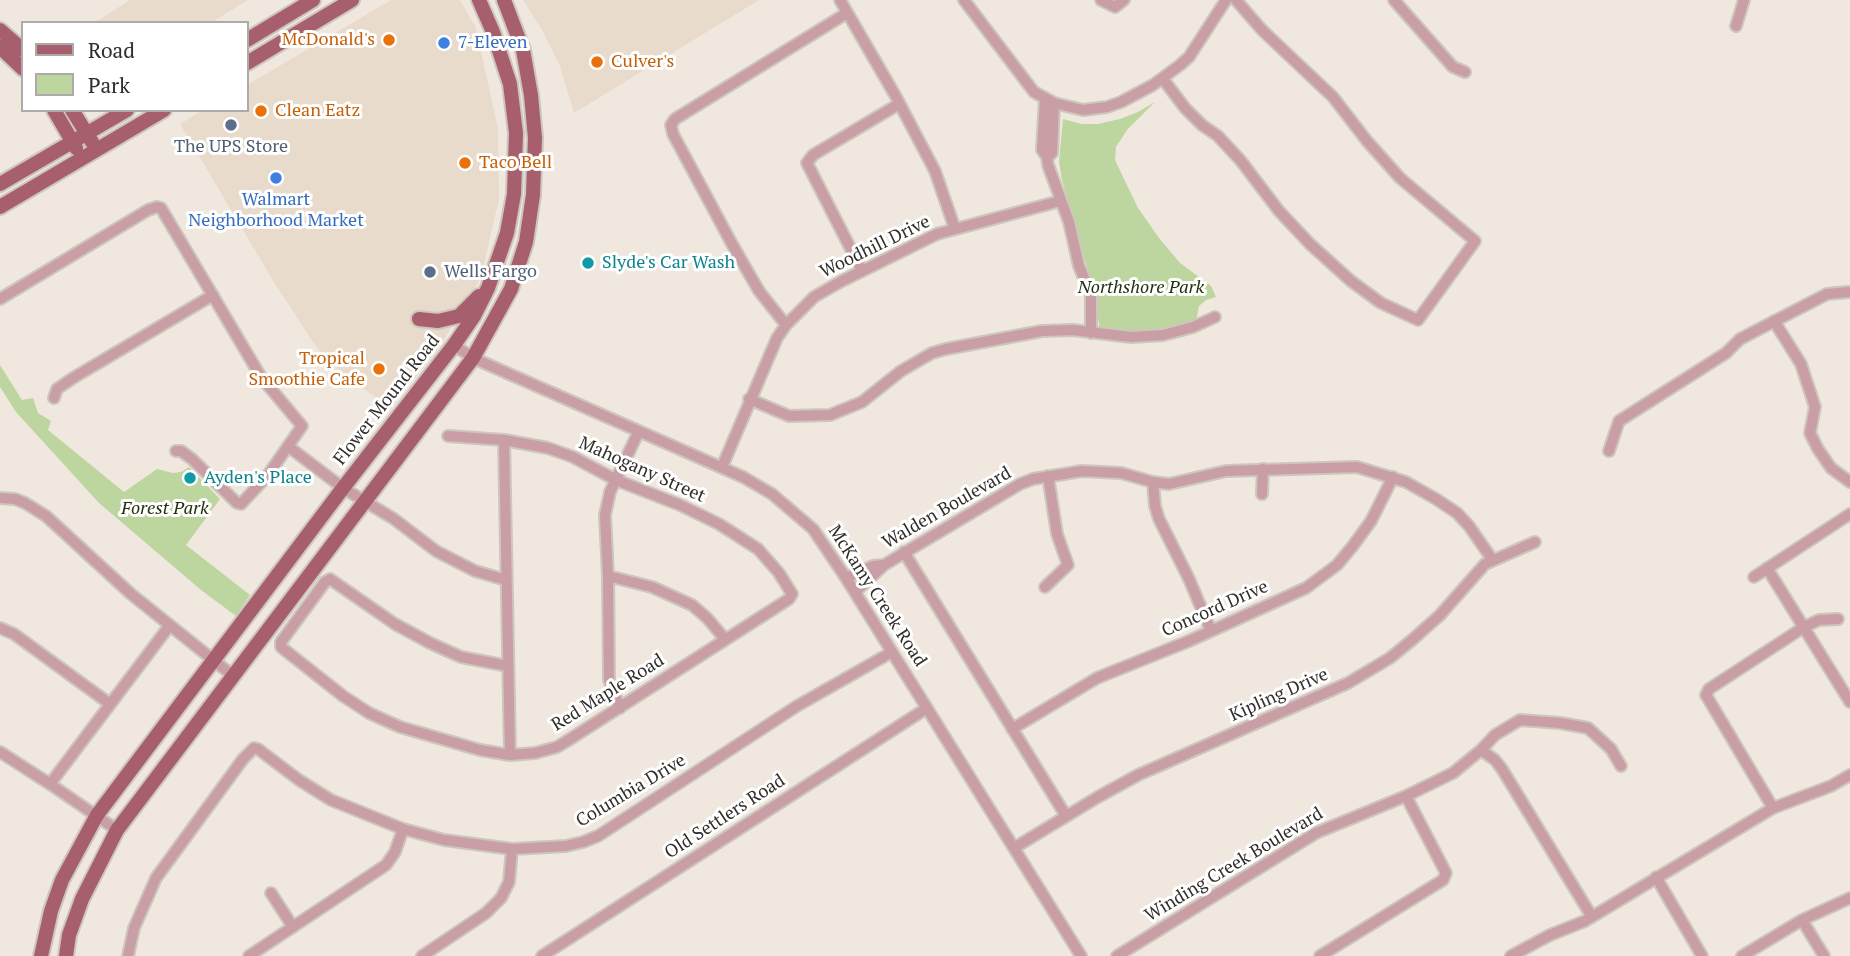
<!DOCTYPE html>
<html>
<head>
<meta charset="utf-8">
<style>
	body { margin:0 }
	#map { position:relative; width:1850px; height:956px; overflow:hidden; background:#f0e8df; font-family:"PT Serif",serif }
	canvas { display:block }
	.legend { position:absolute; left:21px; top:21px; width:228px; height:91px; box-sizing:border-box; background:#fff; border:2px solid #acabaa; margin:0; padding:9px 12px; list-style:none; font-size:21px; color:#302d2a }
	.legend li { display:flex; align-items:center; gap:14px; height:35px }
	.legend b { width:35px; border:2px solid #acabaa }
</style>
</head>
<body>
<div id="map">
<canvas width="1850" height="956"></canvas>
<ul class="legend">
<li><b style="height:9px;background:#a85f6d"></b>Road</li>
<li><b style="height:19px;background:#bdd59f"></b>Park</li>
</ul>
</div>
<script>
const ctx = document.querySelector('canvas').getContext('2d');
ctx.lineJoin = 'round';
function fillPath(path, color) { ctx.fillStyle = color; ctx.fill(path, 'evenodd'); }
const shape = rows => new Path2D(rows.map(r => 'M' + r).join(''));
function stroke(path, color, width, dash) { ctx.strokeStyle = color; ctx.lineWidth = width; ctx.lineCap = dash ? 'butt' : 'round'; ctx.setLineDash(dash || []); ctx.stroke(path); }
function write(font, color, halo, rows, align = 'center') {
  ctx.font = font + ' "PT Serif",serif'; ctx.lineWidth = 6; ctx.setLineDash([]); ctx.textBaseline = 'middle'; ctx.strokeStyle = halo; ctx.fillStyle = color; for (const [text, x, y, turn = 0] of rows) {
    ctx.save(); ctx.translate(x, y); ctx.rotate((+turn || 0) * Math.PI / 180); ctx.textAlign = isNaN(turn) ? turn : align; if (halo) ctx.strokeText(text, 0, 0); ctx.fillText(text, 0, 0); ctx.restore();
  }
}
const built = shape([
	[130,0,248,0,211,23,94,23],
	[391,0,460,0,476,28,498,129,499,199,481,278,439,348,391,409,325,360,275,284,180,124,203,110,247,110,247,85],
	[523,0,759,0,574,113,560,66,542,30]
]);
const green = shape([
	[1155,102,1127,130,1116,147,1115,160,1138,208,1159,238,1180,263,1211,286,1216,297,1206,300,1199,306,1196,321,1159,333,1100,331,1095,295,1062,180,1059,162,1063,119,1082,124,1098,124,1120,119,1138,112],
	[0,365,22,400,33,398,38,413,51,421,48,430,124,492,157,469,173,473,181,472,189,467,220,499,186,545,250,595,236,616,201,590,99,503,16,412,0,387]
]);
const minor = shape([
	[840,0,895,95,935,171,955,229],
	[964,0,1034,92,1054,103,1083,110,1107,107,1121,102,1153,85,1180,65,1189,57,1226,0],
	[1101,0,1115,7,1124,0],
	[1394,0,1453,67,1465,72],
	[1736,26,1744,0],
	[1163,79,1185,108,1202,125,1218,136,1241,161,1279,211,1310,244,1351,281,1381,303,1418,320,1475,241,1400,178,1367,141,1333,97,1262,30,1236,0],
	[1045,99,1042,150,1047,157,1048,165,1069,222,1079,266,1091,295,1091,333],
	[1047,157,1052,153,1054,103],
	[862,271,807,163,813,155,899,104],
	[0,299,148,210,157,207,161,208,261,377,302,426,268,475,241,504,237,503,192,459,181,451,176,451],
	[1774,321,1801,364,1815,407,1810,433,1818,449,1831,468,1850,482],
	[786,325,759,291,732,244,673,134,671,125,675,119,847,13],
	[454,345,473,358,743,477,772,494,813,529,846,578,1081,956],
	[54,398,57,389,73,378,213,295],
	[749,399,789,416,830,415,862,402,901,371,932,353,946,349,1042,331,1073,330,1131,337,1163,335,1193,327,1215,317],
	[448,436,504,440,548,448,573,457,616,480,680,505,719,524,758,549,779,573,792,594,789,599,567,741,557,747,535,753,510,755,480,750,400,727,369,713,343,696,281,647,281,642,325,582,330,579,395,624,430,643,461,657,508,666],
	[504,440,510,755],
	[289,447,343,488,394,519,436,551,475,571,506,580],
	[1609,451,1619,421,1726,353,1740,339,1827,294,1848,292],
	[722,467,777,338,786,325,814,297,840,282,937,234,1060,201],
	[1153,482,1155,506,1159,519,1189,579,1211,631],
	[1262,494,1263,469],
	[0,498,15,499,25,503,46,516,131,594,232,675],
	[904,552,1066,816],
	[1767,568,1850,702],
	[608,576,652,587,692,605,707,618,725,639],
	[1754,577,1850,514],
	[846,578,873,566,884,565],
	[1045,587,1068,565,1057,534,1048,476],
	[855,592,884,565,1020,484,1033,479,1082,471,1121,473,1153,482,1169,484,1226,471,1357,467,1406,482,1436,499,1457,513,1469,526,1492,559],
	[0,628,14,634,110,704],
	[620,708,609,680,608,576,605,515,610,492,638,433],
	[1012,729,1097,678,1189,641,1306,588,1337,565,1352,547,1371,521,1393,477],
	[1481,750,1495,760,1502,769,1592,917],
	[0,752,50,784,117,830],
	[50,784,170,625],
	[1773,808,1706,695,1709,689,1804,627,1819,620,1838,619],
	[1014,848,1098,797,1138,775,1348,683,1390,658,1412,640,1440,615,1485,564,1535,542],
	[1656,877,1702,956],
	[271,893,293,927],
	[1802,920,1824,956],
	[128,956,134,928,156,878,243,759,254,748,258,749,299,780,331,800,403,829,444,840,512,849,566,846,583,842,598,836,797,706,892,652],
	[249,956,386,865,395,852,403,829],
	[422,956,486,913,501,898,509,882,512,849],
	[542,956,927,708],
	[1117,956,1316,833,1406,796,1453,773,1481,750,1495,735,1520,720,1560,723,1588,728,1611,749,1621,766],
	[1320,956,1443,880,1446,873,1406,796],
	[1511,956,1550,935,1585,921,1773,808,1831,786,1850,775],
	[1742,956,1802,920,1850,898]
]);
const major = shape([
	[0,30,23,50],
	[247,40,313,0],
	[0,47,23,69],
	[247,63,352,0],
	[54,110,76,148],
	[72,110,92,142],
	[0,184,127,110],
	[0,207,164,110],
	[419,319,438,321,459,316,479,296],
	[41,956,51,911,62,880,97,815,343,488,454,345,474,316,488,288,507,233,514,194,516,133,510,84,493,32,479,0],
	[66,956,69,935,82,899,117,830,473,358,511,289,526,242,533,195,535,138,531,95,523,50,504,0]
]);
const markers = [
	[389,40,7,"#e8710a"],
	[444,43,7,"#3f7fe0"],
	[597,62,7,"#e8710a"],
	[261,111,7,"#e8710a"],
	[231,125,7,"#5c6f8a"],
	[465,163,7,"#e8710a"],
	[276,178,7,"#3f7fe0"],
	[588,263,7,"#0f9aa8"],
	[430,272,7,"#5c6f8a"],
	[379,369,7,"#e8710a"],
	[190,478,7,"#0f9aa8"]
];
const foodNames = [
	["McDonald's",375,40,"right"],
	["Culver's",611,62],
	["Clean Eatz",275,111],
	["Taco Bell",479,163],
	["Tropical",365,359,"right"],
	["Smoothie Cafe",365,380,"right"]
];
const shopNames = [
	["7-Eleven",458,43],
	["Walmart",276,200,"center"],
	["Neighborhood Market",276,221,"center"]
];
const serviceNames = [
	["The UPS Store",231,147],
	["Wells Fargo",444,272,"left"]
];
const streetNames = [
	["Woodhill Drive",875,247,-26],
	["Flower Mound Road",387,400,-52],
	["Mahogany Street",642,470,24],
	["Walden Boulevard",947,508,-30],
	["McKamy Creek Road",877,596,57],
	["Concord Drive",1215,609,-24],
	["Red Maple Road",608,693,-32],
	["Kipling Drive",1279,695,-24],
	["Columbia Drive",631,791,-31],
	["Old Settlers Road",725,817,-33],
	["Winding Creek Boulevard",1234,865,-31]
];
const cultureNames = [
	["Slyde's Car Wash",602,263],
	["Ayden's Place",204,478]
];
const parkNames = [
	["Northshore Park",1141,288],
	["Forest Park",165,509]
];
fillPath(built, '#e8dbcc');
fillPath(green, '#bdd59f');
stroke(minor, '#cdc6be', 14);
stroke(major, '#cdc6be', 18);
stroke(minor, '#c99fa5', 10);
stroke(major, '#a85f6d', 14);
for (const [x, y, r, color] of markers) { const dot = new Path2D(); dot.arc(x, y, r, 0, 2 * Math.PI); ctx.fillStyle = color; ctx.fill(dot); stroke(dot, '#fff', 2.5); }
write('18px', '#c56008', '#fff', foodNames, 'left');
write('18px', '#366cbe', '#fff', shopNames, 'left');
write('18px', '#4e5e75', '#fff', serviceNames);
write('18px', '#302d2a', '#fff', streetNames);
write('18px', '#0d838f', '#fff', cultureNames, 'left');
write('italic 18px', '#23300e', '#fff', parkNames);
</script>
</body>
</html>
